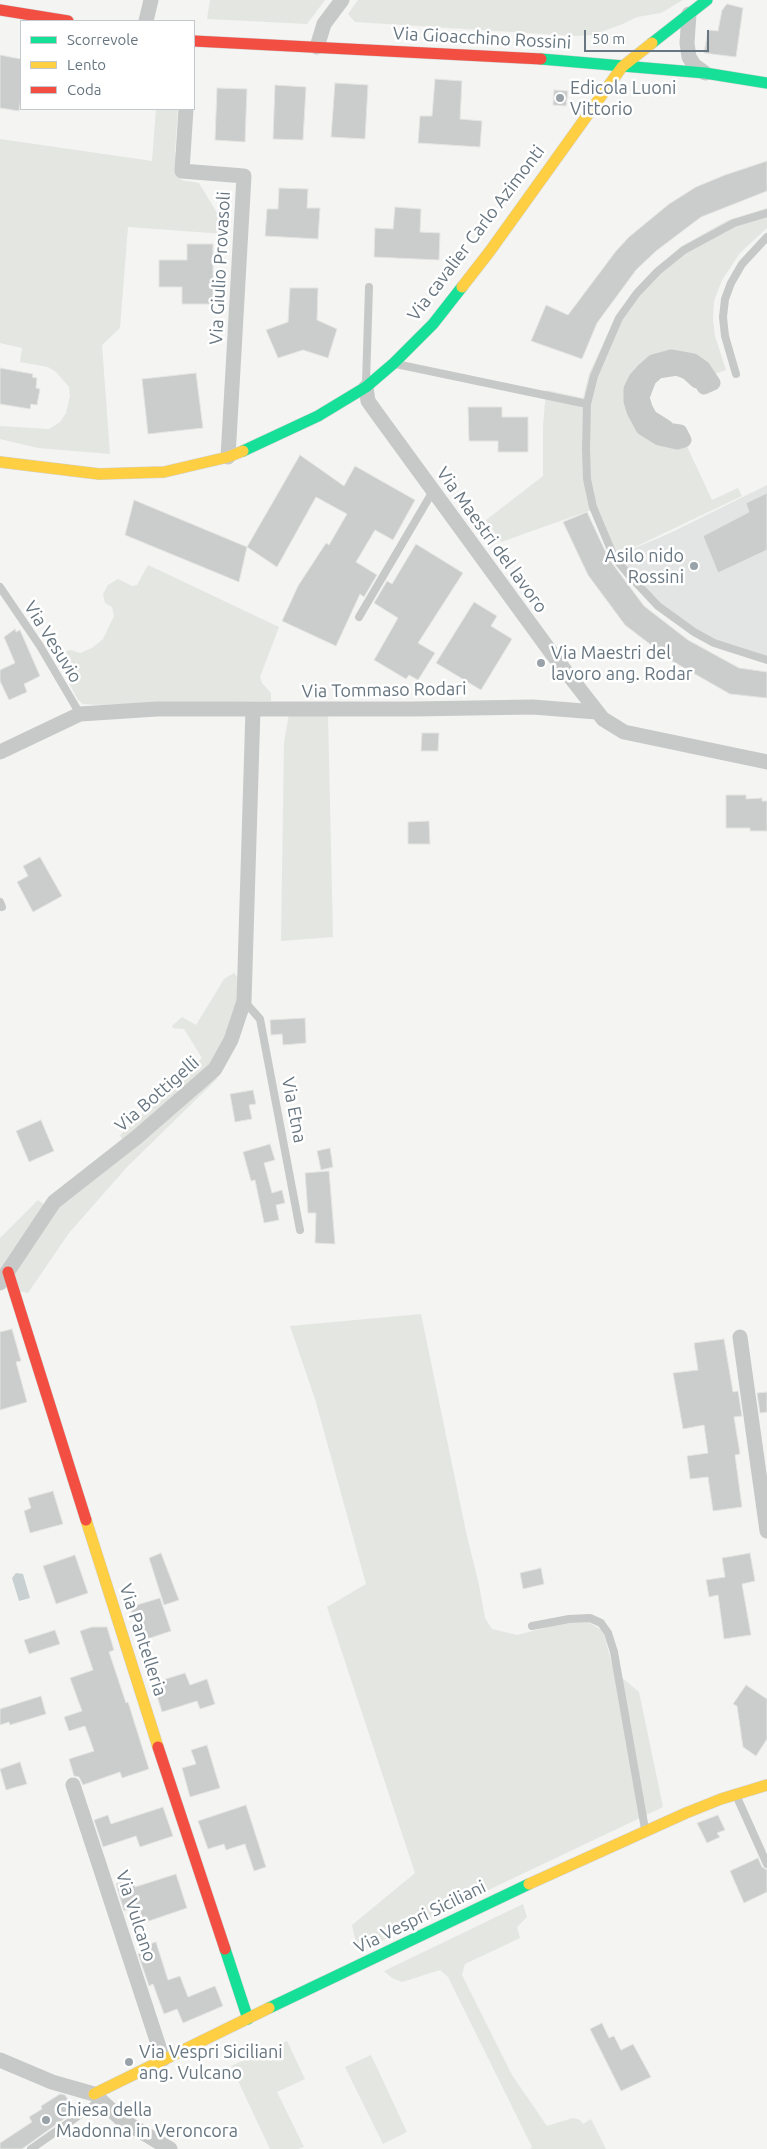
<!DOCTYPE html>
<html>
<head>
<meta charset="utf-8">
<style>
	body { margin:0 }
	#map { position:relative; width:767px; height:2149px; overflow:hidden; background:#f4f4f3; font-family:Ubuntu,sans-serif }
	canvas { display:block }
	.legend { position:absolute; left:20px; top:20px; width:175px; height:90px; box-sizing:border-box; background:#fff; border:1px solid #c2c8cc; margin:0; padding:6px 9px; list-style:none; font-size:15px; color:#677680 }
	.legend li { display:flex; align-items:center; gap:10px; height:25px }
	.legend b { width:25px; border:1px solid #c2c8cc }
	.scale { position:absolute; left:584px; top:30px; width:125px; height:22px; box-sizing:border-box; border:2px solid #677680; border-top:0; padding-left:6px; font-size:15px; line-height:18px; white-space:nowrap; color:#677680; -webkit-text-stroke:4px #fff; paint-order:stroke }
</style>
</head>
<body>
<div id="map">
<canvas width="767" height="2149"></canvas>
<ul class="legend">
<li><b style="height:6px;background:#16e098"></b>Scorrevole</li>
<li><b style="height:6px;background:#ffcf43"></b>Lento</li>
<li><b style="height:6px;background:#f24e42"></b>Coda</li>
</ul>
<div class="scale">50 m</div>
</div>
<script>
const ctx = document.querySelector('canvas').getContext('2d');
ctx.lineJoin = 'round';
function fillPath(path, color) { ctx.fillStyle = color; ctx.fill(path, 'evenodd'); }
const shape = rows => new Path2D(rows.map(r => 'M' + r).join(''));
function stroke(path, color, width, dash) { ctx.strokeStyle = color; ctx.lineWidth = width; ctx.lineCap = dash ? 'butt' : 'round'; ctx.setLineDash(dash || []); ctx.stroke(path); }
function write(font, color, halo, rows, align = 'center') {
  ctx.font = font + ' Ubuntu,sans-serif'; ctx.lineWidth = 5; ctx.setLineDash([]); ctx.textBaseline = 'middle'; ctx.strokeStyle = halo; ctx.fillStyle = color; for (const [text, x, y, turn = 0] of rows) {
    ctx.save(); ctx.translate(x, y); ctx.rotate((+turn || 0) * Math.PI / 180); ctx.textAlign = isNaN(turn) ? turn : align; if (halo) ctx.strokeText(text, 0, 0); ctx.fillText(text, 0, 0); ctx.restore();
  }
}
const built = shape([
	[767,485,767,660,734,650,674,618,614,557,670,533]
]);
const green = shape([
	[210,0,325,0,307,24,207,19],
	[358,0,683,0,661,13,637,17,623,24,592,35,575,36,355,22,348,14],
	[156,109,178,109,175,152,181,180,199,183,225,226,225,234,128,227,120,328,102,345,110,454,38,448,0,439,0,426,49,429,60,422,66,413,70,396,69,387,56,372,48,367,20,362,22,348,0,343,0,139,152,161],
	[767,208,767,228,740,253,722,280,714,301,713,320,715,336,726,370,709,376,693,361,631,389,684,440,712,500,738,488,742,496,614,557,594,509,501,542,486,520,543,476,543,426,546,390,583,398,589,374,615,318,635,291,654,270,680,247,728,220],
	[148,565,279,627,260,677,262,683,271,693,271,701,98,705,83,704,78,700,57,660,62,652,71,650,80,653,92,648,103,639,114,616,112,607,105,603,103,594,108,585,118,579,132,586,137,585],
	[289,714,328,715,333,937,281,941,284,742],
	[234,973,240,980,242,992,227,1038,211,1066,123,1142,120,1135,202,1058,184,1029,173,1028,172,1026,182,1017,196,1025,224,979],
	[215,1069,217,1079,127,1167,69,1233,28,1293,15,1290,9,1272,56,1203],
	[38,1200,48,1208,0,1280,0,1238],
	[421,1314,466,1532,479,1585,485,1618,492,1629,517,1635,567,1622,587,1621,603,1631,614,1671,639,1692,663,1807,358,1952,352,1925,415,1873,327,1607,366,1584,315,1399,290,1326],
	[523,1904,527,1917,517,1927,520,1938,465,1964,462,1975,512,2075,547,2126,573,2118,580,2120,583,2124,591,2119,606,2149,530,2149,532,2147,448,1977,440,1970,402,1982,392,1978,384,1971],
	[287,2041,305,2079,277,2092,304,2147,298,2149,270,2149,231,2066],
	[371,2055,407,2132,383,2144,345,2067]
]);
const water = shape([
	[16,1573,23,1574,30,1598,19,1601,12,1578]
]);
const building = shape([
	[727,4,743,8,736,57,704,53,708,30,718,31,722,10,727,4],
	[0,55,21,59,21,97,19,111,0,108,0,55],
	[435,79,462,81,460,119,482,121,480,147,418,143,420,116,432,116,435,79],
	[335,83,368,85,365,139,331,137,335,83],
	[275,85,306,87,303,140,273,139,275,85],
	[217,88,247,89,245,142,215,140,217,88],
	[554,90,568,91,566,106,553,105,554,90],
	[767,161,767,191,701,217,656,251,636,270,597,323,582,359,531,341,546,305,568,315,616,251,629,237,669,204,696,187,725,175,767,161],
	[279,188,308,189,307,208,320,208,318,239,265,236,267,209,278,209,279,188],
	[395,207,421,209,420,232,440,233,439,260,374,257,375,228,393,229,395,207],
	[187,244,213,244,213,304,182,304,182,287,159,287,159,260,187,260,187,244],
	[290,288,318,288,317,320,337,329,328,358,303,350,278,358,266,330,288,322,290,288],
	[0,368,33,374,32,377,37,378,36,388,40,389,37,405,31,404,30,409,0,404,0,368],
	[196,373,203,428,148,434,142,379,196,373],
	[468,407,502,407,502,417,528,417,528,452,498,452,498,441,469,441,468,407],
	[300,455,344,486,355,466,415,500,393,540,375,530,356,562,377,575,364,597,360,594,336,646,282,621,298,586,326,543,329,545,347,514,316,497,277,567,247,547,300,455],
	[767,493,767,550,718,573,703,536,749,512,746,503,767,493],
	[134,500,247,547,239,582,125,535,134,500],
	[587,512,609,559,644,606,688,640,739,668,767,672,767,698,730,694,672,661,625,625,588,575,563,522,587,512],
	[416,544,463,573,418,643,435,653,418,680,409,675,406,679,374,660,398,618,374,603,387,581,392,584,416,544],
	[474,602,497,616,491,626,512,639,481,690,436,663,474,602],
	[15,629,16,632,20,630,40,676,24,684,27,692,9,700,0,681,0,670,15,663,4,637,15,629],
	[422,733,439,733,438,751,421,751,422,733],
	[726,795,746,795,746,799,762,798,762,801,767,801,767,831,750,831,750,828,726,828,726,795],
	[429,821,430,844,408,844,408,822,429,821],
	[40,857,62,896,33,912,17,882,28,876,23,866,40,857],
	[305,1018,306,1043,283,1045,282,1034,271,1035,270,1020,305,1018],
	[253,1090,256,1104,249,1105,252,1119,235,1122,230,1094,253,1090],
	[41,1120,54,1151,29,1162,16,1131,41,1120],
	[270,1144,275,1160,264,1163,272,1193,282,1190,285,1203,276,1205,279,1220,264,1223,255,1180,251,1181,243,1152,270,1144],
	[330,1148,333,1167,321,1170,317,1151,330,1148],
	[329,1171,335,1244,315,1243,316,1213,308,1213,305,1173,329,1171],
	[12,1329,21,1361,16,1362,27,1402,0,1410,0,1332,12,1329],
	[724,1339,733,1392,738,1391,742,1416,734,1417,740,1454,735,1455,742,1507,713,1511,708,1477,690,1479,687,1456,708,1453,704,1425,683,1429,673,1373,698,1370,694,1343,724,1339],
	[767,1392,767,1412,760,1413,757,1393,767,1392],
	[53,1491,63,1524,30,1533,24,1511,31,1508,28,1498,53,1491],
	[161,1553,179,1600,164,1605,149,1558,161,1553],
	[750,1553,755,1581,742,1584,751,1635,724,1639,718,1595,709,1597,706,1580,725,1577,722,1558,750,1553],
	[75,1555,88,1593,56,1604,43,1566,75,1555],
	[541,1568,544,1584,523,1589,520,1573,541,1568],
	[160,1598,171,1631,141,1641,130,1607,160,1598],
	[92,1627,107,1627,114,1650,109,1652,126,1703,128,1702,149,1769,122,1778,120,1772,83,1785,79,1777,74,1776,69,1759,94,1751,85,1726,69,1731,64,1717,82,1711,70,1678,93,1670,80,1631,92,1627],
	[55,1630,60,1644,29,1654,24,1640,55,1630],
	[185,1673,190,1685,207,1679,215,1704,200,1709,197,1701,162,1712,153,1683,185,1673],
	[746,1685,767,1699,767,1739,756,1756,743,1747,737,1706,733,1704,746,1685],
	[41,1696,46,1714,10,1725,9,1722,0,1725,0,1709,41,1696],
	[207,1745,220,1788,190,1797,182,1768,196,1764,191,1750,207,1745],
	[20,1762,27,1784,6,1790,0,1769,20,1762],
	[246,1805,266,1867,254,1871,245,1844,226,1850,224,1844,208,1849,198,1821,246,1805],
	[163,1807,173,1836,140,1847,136,1836,103,1847,94,1820,108,1815,111,1824,163,1807],
	[718,1815,725,1830,717,1833,720,1837,707,1843,697,1823,718,1815],
	[758,1858,762,1867,767,1870,767,1892,744,1903,730,1871,758,1858],
	[176,1874,187,1908,140,1924,135,1907,124,1911,116,1884,133,1879,135,1887,176,1874],
	[156,1942,168,1980,180,1976,188,1997,215,1986,223,2006,183,2023,177,2009,164,2014,153,1984,149,1986,138,1954,144,1952,143,1946,156,1942],
	[602,2023,609,2038,614,2036,621,2050,633,2044,651,2077,621,2091,590,2029,602,2023],
	[60,2094,65,2095,75,2111,22,2149,0,2149,0,2143,32,2122,29,2117,42,2109,41,2106,60,2094]
]);
const lane = shape([
	[767,213,734,223,684,250,658,271,637,293,619,318,594,376,587,404,586,449,587,479,593,507,614,557,628,574,658,606,694,632,714,643,767,660],
	[396,364,587,404],
	[736,374,725,336,723,317,725,299,731,283,742,264,767,237],
	[366,383,369,287],
	[0,587,40,646,80,714],
	[359,617,433,491],
	[0,902,2,907],
	[244,1001,260,1019,300,1230],
	[532,1626,569,1619,590,1618,601,1623,608,1633,614,1652,645,1829],
	[736,1795,767,1864],
	[31,2149,101,2100]
]);
const street = shape([
	[689,14,687,43,689,57,694,65,705,73],
	[146,21,151,0],
	[317,47,324,24,342,0],
	[186,109,182,171,244,176,228,457],
	[671,357,693,361,703,368,713,383,704,387,701,379,697,381,687,372,677,368,658,371,649,379,642,397,645,408,650,417,666,427,666,430,680,432,684,440,677,442,659,438,643,428,634,411,631,401,631,389,636,379,644,370,653,362,671,357],
	[366,387,368,401,378,415,553,655,603,719,624,732,767,762],
	[0,752,80,714,157,709,413,709,533,707,596,712],
	[0,1283,54,1202,137,1137,215,1069,231,1040,244,1001,253,709],
	[740,1337,767,1531],
	[73,1785,163,2059],
	[0,2060,52,2082,94,2094,122,2120,170,2149]
]);
const fast = shape([
	[652,43,707,0],
	[541,59,705,73,767,83],
	[243,451,318,416,366,387,394,363,433,324,462,287],
	[225,1949,248,2019],
	[269,2008,529,1884]
]);
const slow = shape([
	[462,287,490,251,622,67,652,43],
	[0,462,99,474,164,472,228,457,243,451],
	[86,1520,158,1747],
	[529,1884,686,1813,721,1799,767,1785],
	[94,2094,269,2008]
]);
const jam = shape([
	[0,10,68,21],
	[194,41,541,59],
	[8,1272,86,1520],
	[158,1747,225,1949]
]);
const markers = [
	[560,98,5,"#98a2a8"],
	[694,566,5,"#98a2a8"],
	[541,663,5,"#98a2a8"],
	[129,2062,5,"#98a2a8"],
	[46,2120,5,"#98a2a8"]
];
const streetNames = [
	["Via Gioacchino Rossini",482,38,3],
	["Via cavalier Carlo Azimonti",476,233,-53],
	["Via Giulio Provasoli",220,268,-87],
	["Via Maestri del lavoro",492,540,54],
	["Via Vesuvio",53,642,58],
	["Via Tommaso Rodari",384,690,-1],
	["Via Bottigelli",157,1094,-41],
	["Via Etna",294,1110,79],
	["Via Pantelleria",143,1640,72],
	["Via Vulcano",136,1916,72],
	["Via Vespri Siciliani",420,1917,-26]
];
const poiNames = [
	["Edicola Luoni",570,88],
	["Vittorio",570,109],
	["Asilo nido",684,556,"right"],
	["Rossini",684,577,"right"],
	["Via Maestri del",551,653],
	["lavoro ang. Rodar",551,674],
	["Via Vespri Siciliani",139,2052],
	["ang. Vulcano",139,2073],
	["Chiesa della",56,2110],
	["Madonna in Veroncora",56,2131]
];
fillPath(built, '#e3e4e4');
fillPath(green, '#e3e6e1');
fillPath(water, '#c9d0d2');
fillPath(building, '#cbcccc');
stroke(building, '#e4e4e3', 1);
stroke(fast, '#d0d1d1', 12);
stroke(slow, '#d0d1d1', 12);
stroke(jam, '#d0d1d1', 12);
stroke(lane, '#c7c9c9', 8);
stroke(street, '#c7c9c9', 15);
stroke(fast, '#16e098', 11);
stroke(slow, '#ffcf43', 11);
stroke(jam, '#f24e42', 11);
for (const [x, y, r, color] of markers) { const dot = new Path2D(); dot.arc(x, y, r, 0, 2 * Math.PI); ctx.fillStyle = color; ctx.fill(dot); stroke(dot, '#fff', 2); }
write('18px', '#677680', '#fff', streetNames);
write('18px', '#677680', '#fff', poiNames, 'left');
</script>
</body>
</html>
